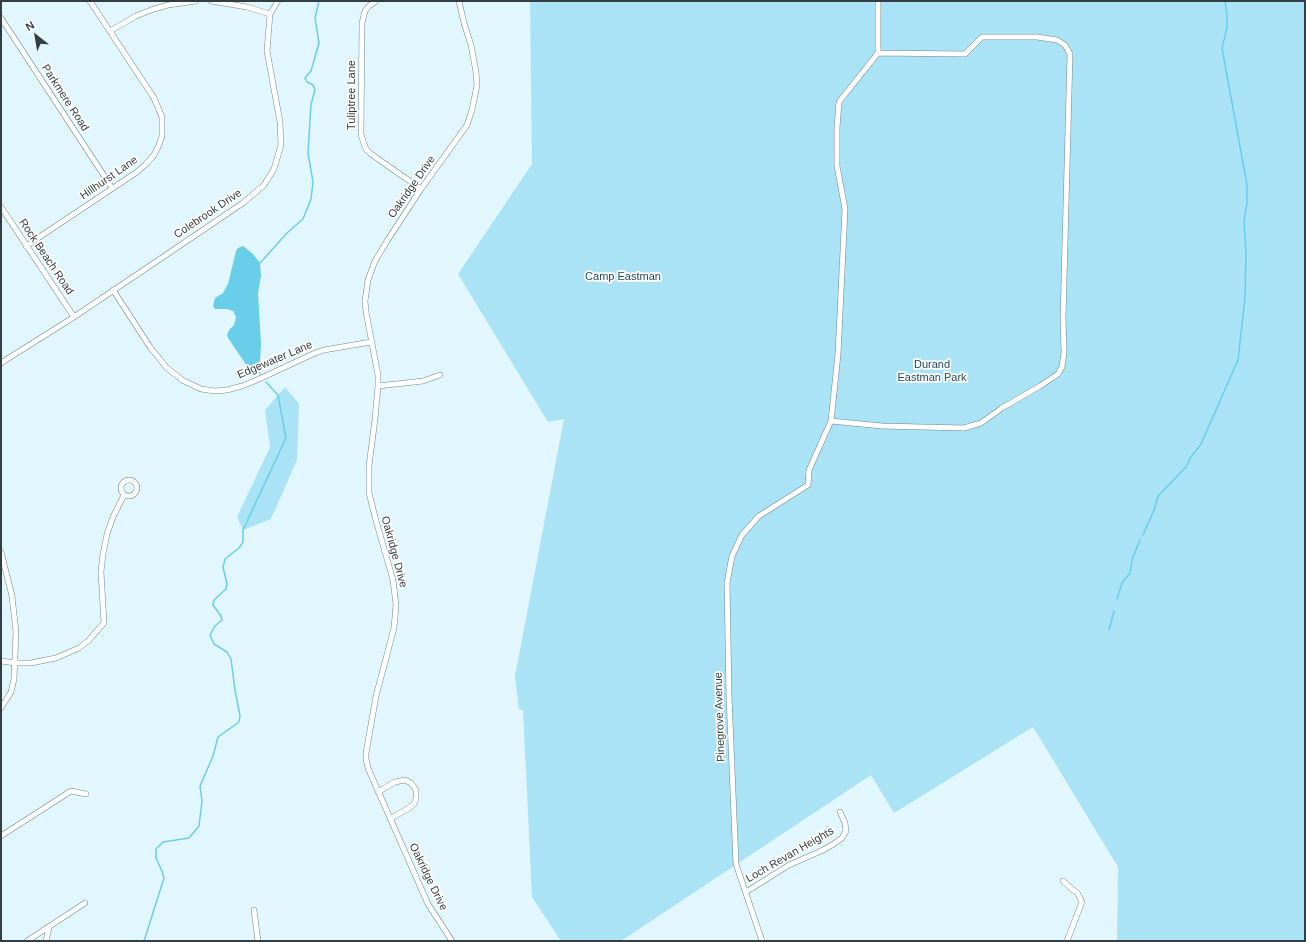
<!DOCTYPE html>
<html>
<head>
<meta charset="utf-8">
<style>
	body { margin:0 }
	#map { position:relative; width:1306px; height:942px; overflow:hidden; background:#e2f7fd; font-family:Arial,sans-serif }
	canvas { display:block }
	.frame { position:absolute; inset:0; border:2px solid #343e42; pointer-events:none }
	.north { position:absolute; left:16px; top:16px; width:40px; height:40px; -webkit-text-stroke:3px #fff; paint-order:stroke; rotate:329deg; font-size:11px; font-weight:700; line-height:16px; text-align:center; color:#343e42 }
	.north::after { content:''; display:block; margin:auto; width:14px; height:18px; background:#343e42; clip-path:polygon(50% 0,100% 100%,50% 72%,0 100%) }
</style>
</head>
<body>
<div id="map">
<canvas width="1306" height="942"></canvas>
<div class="frame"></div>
<div class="north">N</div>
</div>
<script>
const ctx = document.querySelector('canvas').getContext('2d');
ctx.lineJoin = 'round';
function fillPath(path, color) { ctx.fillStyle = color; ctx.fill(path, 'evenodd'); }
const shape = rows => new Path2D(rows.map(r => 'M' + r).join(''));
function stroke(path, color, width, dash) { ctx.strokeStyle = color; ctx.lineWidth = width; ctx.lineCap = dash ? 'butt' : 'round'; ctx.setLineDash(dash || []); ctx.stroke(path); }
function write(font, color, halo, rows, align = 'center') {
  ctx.font = font + ' Arial,sans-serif'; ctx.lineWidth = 3.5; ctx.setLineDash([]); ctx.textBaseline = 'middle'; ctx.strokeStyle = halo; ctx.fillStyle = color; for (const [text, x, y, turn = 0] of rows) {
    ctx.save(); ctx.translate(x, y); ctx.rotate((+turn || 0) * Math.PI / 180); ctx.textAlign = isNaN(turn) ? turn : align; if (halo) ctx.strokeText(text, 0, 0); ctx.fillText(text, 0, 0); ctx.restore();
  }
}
const green = shape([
	[530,1,1305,1,1305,941,1117,941,1118,867,1033,727,894,813,871,775,621,941,561,941,532,897,523,710,519,710,515,676,564,419,548,422,458,274,532,164],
	[285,387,299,404,297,460,271,519,243,530,237,517,270,447,265,410]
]);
const water = shape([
	[243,246,252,253,260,263,261,276,258,293,261,344,260,362,254,367,247,366,228,338,227,334,230,329,234,325,236,317,233,311,227,309,215,309,213,306,215,298,223,293,228,284,236,251,238,248]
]);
const stream = shape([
	[260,263,287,233,303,219,311,199,313,182,308,153,311,104,315,90,313,85,307,82,305,78,311,71,319,43,315,18,319,1],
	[254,367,260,374],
	[1143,535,1154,510,1158,496,1186,467,1191,457,1201,444,1238,360,1245,298,1246,252,1244,221,1247,203,1247,185,1222,48,1227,28,1227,16,1225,1],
	[1117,599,1122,583,1130,573,1132,560,1140,540],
	[1109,630,1114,611],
	[144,941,164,878,162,871,156,858,156,849,163,842,189,838,199,826,202,801,200,786,213,756,218,737,239,722,240,716,235,690,231,659,227,652,214,644,210,635,215,626,222,620,221,616,213,605,214,600,226,589,227,584,223,567,225,559,239,548,243,542,243,530,286,438,278,395,266,382]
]);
const minor = shape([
	[211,1,247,7,270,14],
	[376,1,369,6,365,11,362,23,361,134,363,141,366,149,371,154,421,189],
	[1,18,112,188],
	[110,31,136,16,151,10,168,5,196,1],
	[1,207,74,317],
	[26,246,137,172,146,164,154,155,159,145,162,136,162,117,154,98,90,1],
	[113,290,150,347,166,367,182,380,201,389,215,391,227,390,242,386,257,380,315,353,324,350,371,342],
	[1,363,74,317,243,203,264,185,274,169,281,145,280,122,267,51,270,14,278,1],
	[378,386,423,381,440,375],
	[831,421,882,426,964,428,981,423,1002,408,1040,386,1058,374,1062,367,1064,352,1063,318,1070,54,1065,45,1057,40,1037,37,982,37,965,54,878,53],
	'121 488a8 8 0 1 1 16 0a8 8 0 1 1-16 0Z',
	[1,552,12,596,16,632,14,679,11,692,1,708],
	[1,661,16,663,31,663,56,658,79,648,88,641,104,623,101,572,103,554,107,534,113,517,124,495],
	[378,792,395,782,405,780,411,783,416,790,416,799,414,804,409,808,390,819],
	[1,836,71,791,86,794],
	[1063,881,1078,894,1082,902,1067,941],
	[746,892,789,865,821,851,832,845,842,838,846,831,845,823,840,812],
	[254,910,258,941],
	[27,941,85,903],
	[46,941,49,927],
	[452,941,428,904,368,768,366,759,366,753,376,696,394,628,396,605,393,580,375,517,369,493,369,466,375,419,378,386,378,375,366,312,365,301,368,280,375,261,387,241,421,189,467,125,472,110,477,85,476,72,471,45,464,23,459,1],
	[762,941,736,864,729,697,727,583,732,556,742,535,759,516,808,485,809,470,831,421,838,354,845,209,837,166,837,128,839,102,878,53,878,1]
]);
const streetNames = [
	["Tuliptree Lane",352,95,-90],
	["Parkmere Road",65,98,57],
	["Hillhurst Lane",109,178,-35],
	["Oakridge Drive",412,187,-55],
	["Colebrook Drive",208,214,-34],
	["Rock Beach Road",46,257,56],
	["Edgewater Lane",275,360,-23],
	["Oakridge Drive",394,552,75],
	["Pinegrove Avenue",720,717,-92],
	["Loch Revan Heights",790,855,-30],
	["Oakridge Drive",428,877,64]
];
const parkNames = [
	["Camp Eastman",623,277],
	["Durand",932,365],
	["Eastman Park",932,378]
];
fillPath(green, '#a9e3f5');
fillPath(water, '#69ceea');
stroke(stream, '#69ceea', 1.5);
stroke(minor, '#70888f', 6);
stroke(minor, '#fff', 5);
write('11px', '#343e42', '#fff', streetNames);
write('11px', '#1e4b57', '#fff', parkNames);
</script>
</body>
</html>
